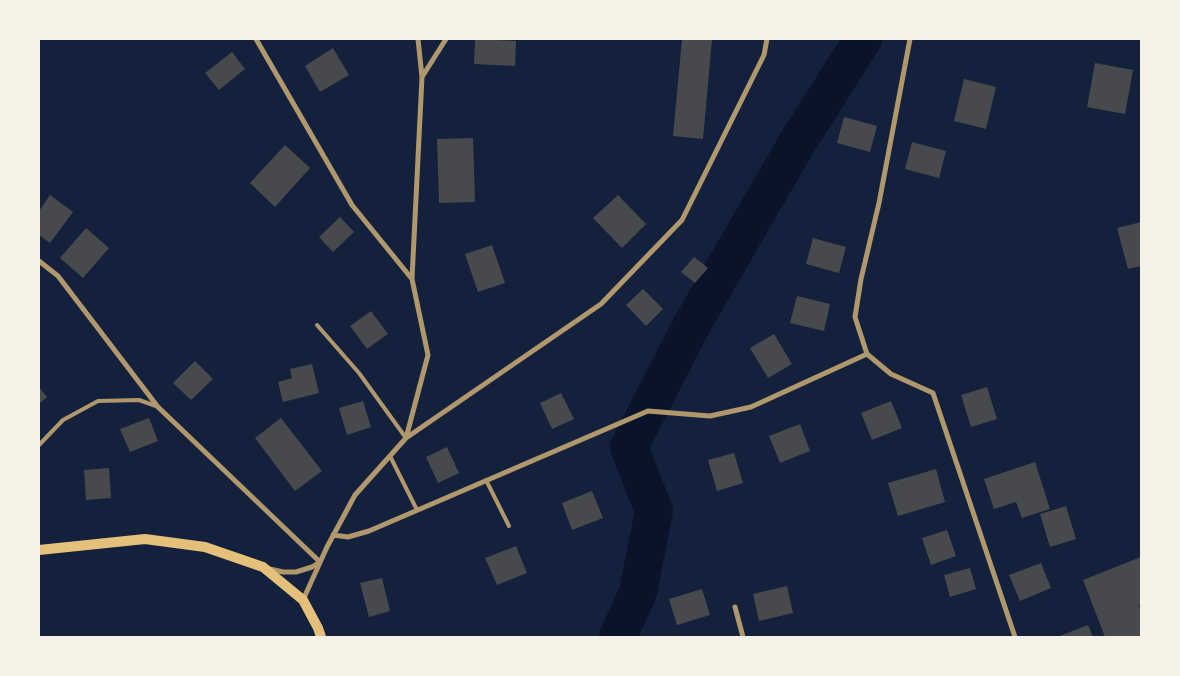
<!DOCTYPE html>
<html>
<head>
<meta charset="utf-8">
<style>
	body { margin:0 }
	#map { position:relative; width:1180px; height:676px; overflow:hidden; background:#14213d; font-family:"Work Sans",sans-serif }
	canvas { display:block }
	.frame { position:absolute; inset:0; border:40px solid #f6f1e7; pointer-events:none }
</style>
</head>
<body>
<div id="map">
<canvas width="1180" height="676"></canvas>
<div class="frame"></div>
</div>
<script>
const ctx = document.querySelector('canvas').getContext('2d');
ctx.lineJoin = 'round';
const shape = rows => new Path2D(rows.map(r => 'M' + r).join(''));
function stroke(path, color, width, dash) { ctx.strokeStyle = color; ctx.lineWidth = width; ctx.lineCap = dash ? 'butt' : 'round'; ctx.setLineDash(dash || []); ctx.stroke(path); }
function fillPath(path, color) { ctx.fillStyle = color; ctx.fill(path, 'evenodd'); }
const river = shape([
	[618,637,638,592,654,511,629,447,691,326,797,143,863,39]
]);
const building = shape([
	[475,39,516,41,515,66,474,64],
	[682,39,712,39,703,139,673,136],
	[333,48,349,75,320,92,305,66],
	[232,52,245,69,219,90,205,73],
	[1095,63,1133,70,1125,114,1087,107],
	[964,79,996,87,986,129,954,121],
	[844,117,877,126,870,152,837,143],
	[473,138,475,202,439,203,437,139],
	[912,142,946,151,939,178,905,169],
	[285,145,310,168,275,207,250,183],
	[50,195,73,212,50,243,39,235,39,211],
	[618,195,646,224,622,248,593,218],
	[340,217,354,232,333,252,319,237],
	[1141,222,1141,266,1128,269,1117,228],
	[86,228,109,248,83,278,60,258],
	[813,238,846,247,839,273,806,264],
	[492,245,505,283,478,292,465,254],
	[694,257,708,268,695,283,681,272],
	[643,289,663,309,646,326,626,305],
	[797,296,830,304,824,331,790,323],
	[371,311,388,334,367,349,350,326],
	[774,334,792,364,768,378,750,348],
	[195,361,213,379,191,400,173,383],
	[312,364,319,393,283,402,278,382,292,378,290,369],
	[39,387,47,397,39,404],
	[987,387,997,419,971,427,961,395],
	[561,393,574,419,552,429,540,403],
	[363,401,371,427,347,435,339,408],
	[891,401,902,428,872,440,861,413],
	[149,418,158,441,130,452,120,429],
	[281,418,322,471,295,491,255,438],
	[800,424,810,451,780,463,769,436],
	[447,447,459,473,438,483,426,457],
	[734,453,743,483,717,491,708,460],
	[1035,462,1050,509,1022,518,1016,502,994,509,984,479],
	[109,468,111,498,86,500,84,470],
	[936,469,945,502,898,516,888,483],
	[592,491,603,518,572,530,562,503],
	[1066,506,1076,539,1050,547,1040,514],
	[947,530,956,556,931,565,922,538],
	[516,546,527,573,497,585,485,558],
	[1141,557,1141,604,1139,605,1141,610,1141,637,1105,637,1083,580],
	[1041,563,1051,588,1020,601,1009,575],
	[970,568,976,589,950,597,944,575],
	[382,578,390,611,369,617,360,583],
	[787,586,793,613,759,621,753,594],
	[702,589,710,615,677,625,669,599],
	[1088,625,1093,637,1057,637]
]);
const service = shape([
	[317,325,359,373,406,438],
	[39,445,63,420,98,401,139,400,156,406],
	[390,456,417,510],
	[486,480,509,526]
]);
const minor = shape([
	[256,39,352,205,412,279],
	[910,39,879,203,861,279,855,317,867,354,891,374,933,393,1015,637],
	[422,77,446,39],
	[39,261,58,276,158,407,320,562,312,567,296,572,283,572,270,569],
	[406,438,428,355,412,279,422,77,418,39],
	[333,535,348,537,369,531,648,411,710,416,751,407,867,354],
	[303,600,327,547,355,495,406,438,601,304,682,220,764,55,767,39],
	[735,607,743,637]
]);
const secondary = shape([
	[39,550,145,539,205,547,263,567,303,600,318,628,321,637]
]);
stroke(river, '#0b132b', 38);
fillPath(building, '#48494c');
stroke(service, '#b1986c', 4);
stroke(minor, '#b1986c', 5);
stroke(secondary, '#e5c07b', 10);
</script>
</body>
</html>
